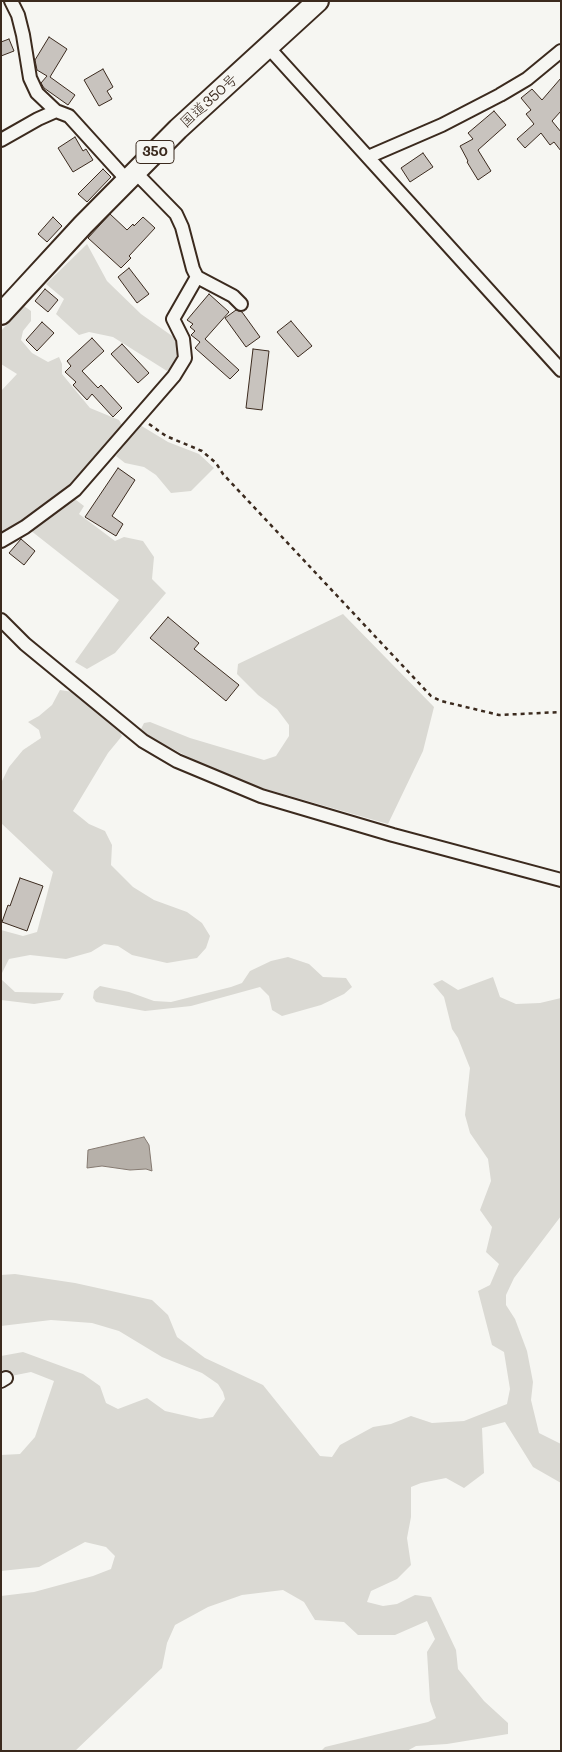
<!DOCTYPE html>
<html>
<head>
<meta charset="utf-8">
<style>
	body { margin:0 }
	#map { position:relative; width:562px; height:1752px; overflow:hidden; background:#f6f6f2; font-family:Mali,sans-serif }
	canvas { display:block }
	.frame { position:absolute; inset:0; border:2px solid #3b2a1e; pointer-events:none }
</style>
</head>
<body>
<div id="map">
<canvas width="562" height="1752"></canvas>
<div class="frame"></div>
</div>
<script>
const ctx = document.querySelector('canvas').getContext('2d');
ctx.lineJoin = 'round';
function fillPath(path, color) { ctx.fillStyle = color; ctx.fill(path, 'evenodd'); }
const shape = rows => new Path2D(rows.map(r => 'M' + r).join(''));
function stroke(path, color, width, dash) { ctx.strokeStyle = color; ctx.lineWidth = width; ctx.lineCap = dash ? 'butt' : 'round'; ctx.setLineDash(dash || []); ctx.stroke(path); }
function write(font, color, halo, rows, align = 'center') {
  ctx.font = font + ' Mali,"Klee One",sans-serif'; ctx.lineWidth = 4.5; ctx.setLineDash([]); ctx.textBaseline = 'middle'; ctx.strokeStyle = halo; ctx.fillStyle = color; for (const [text, x, y, turn = 0] of rows) {
    ctx.save(); ctx.translate(x, y); ctx.rotate((+turn || 0) * Math.PI / 180); ctx.textAlign = isNaN(turn) ? turn : align; if (halo) ctx.strokeText(text, 0, 0); ctx.fillText(text, 0, 0); ctx.restore();
  }
}
const green = shape([
	[87,244,107,281,141,314,175,338,178,352,174,363,167,371,113,337,89,332,79,335,56,314,64,299,46,284],
	[24,306,31,311,31,321,23,331,21,340,32,353,48,362,59,357,62,364,62,374,90,408,119,420,122,425,110,443,69,488,1,536,1,391,17,374,1,364,1,331],
	[140,425,168,442,199,454,214,468,191,491,171,493,156,475,144,467,125,463,116,456],
	[72,497,84,506,79,514,115,541,124,537,143,541,154,557,152,579,166,593,115,653,87,669,75,662,119,600,30,530],
	[343,614,434,707,423,751,388,824,248,784,194,760,150,737,141,729,144,723,150,722,190,738,264,760,276,756,289,736,289,725,277,709,258,695,237,674,238,664],
	[60,690,73,692,117,726,122,736,108,753,73,811,89,824,105,831,112,845,111,865,133,887,154,900,187,912,202,923,210,936,206,948,197,958,167,963,132,955,118,946,104,944,91,952,66,959,30,955,9,959,1,975,1,930,23,936,37,932,53,872,1,823,1,783,9,767,23,750,41,738,39,730,28,722,39,716,52,705],
	[288,957,309,964,323,977,346,978,352,987,344,994,321,1005,282,1016,272,1010,269,996,260,987,191,1006,145,1011,96,1002,93,998,94,991,100,986,129,992,154,1001,171,1002,231,987,242,983,250,971,271,961],
	[493,977,500,997,516,1004,540,1003,561,998,561,1216,514,1278,506,1295,506,1305,515,1319,527,1351,533,1382,531,1400,539,1433,561,1444,561,1483,533,1467,505,1422,482,1428,484,1473,464,1488,446,1478,421,1483,411,1487,411,1517,407,1538,411,1565,397,1579,371,1591,367,1602,383,1606,397,1604,415,1595,431,1597,456,1650,458,1669,484,1701,508,1723,508,1734,447,1744,416,1746,407,1751,321,1751,325,1747,428,1722,436,1718,430,1701,427,1652,435,1639,427,1621,395,1635,358,1635,344,1622,315,1620,304,1602,283,1590,242,1595,208,1607,175,1625,167,1643,162,1668,75,1751,1,1751,1,1596,34,1592,93,1576,111,1569,115,1556,106,1547,85,1542,39,1567,1,1571,1,1455,20,1454,35,1437,54,1381,31,1372,1,1378,1,1356,23,1352,83,1374,100,1386,106,1403,118,1409,147,1398,165,1411,200,1419,213,1417,225,1399,223,1392,218,1384,202,1373,162,1357,119,1331,92,1323,51,1320,1,1326,1,1275,15,1274,75,1283,152,1300,168,1315,177,1337,205,1358,263,1385,320,1456,332,1457,340,1445,373,1427,391,1424,411,1416,432,1423,464,1421,507,1404,510,1389,504,1352,492,1345,478,1291,490,1285,499,1264,486,1252,492,1227,480,1210,491,1181,488,1159,470,1133,465,1115,470,1068,458,1038,452,1029,444,997,433,984,442,980,458,990],
	[1,979,15,992,64,993,60,1000,34,1004,1,1000]
]);
const water = shape([
	[144,1137,149,1145,152,1171,146,1169,130,1170,102,1166,87,1168,88,1150,144,1137]
]);
const building = shape([
	[49,37,67,49,50,77,75,95,68,105,44,88,41,83,47,76,37,70,35,60,49,37],
	[9,39,14,51,1,56,1,42,9,39],
	[103,69,113,87,107,91,112,99,99,106,84,80,103,69],
	[561,78,561,111,552,121,561,132,561,151,554,142,550,145,541,133,525,148,517,139,534,124,526,114,531,110,521,98,532,89,542,100,561,78],
	[494,111,506,125,478,150,491,171,478,180,467,162,468,161,460,146,473,139,468,133,494,111],
	[75,137,83,151,86,149,93,160,73,172,58,148,75,137],
	[423,153,433,167,410,182,401,168,423,153],
	[103,169,111,177,87,202,78,194,103,169],
	[110,214,127,230,133,224,134,226,143,217,155,228,129,256,131,258,121,268,88,238,110,214],
	[53,217,62,226,47,242,38,234,53,217],
	[129,268,149,294,137,303,118,277,129,268],
	[45,289,58,300,48,312,35,301,45,289],
	[209,294,229,312,205,339,239,370,230,379,195,348,200,342,191,335,195,331,190,327,193,324,187,320,209,294],
	[236,310,242,312,260,337,246,347,225,318,236,310],
	[291,321,312,346,298,357,277,332,291,321],
	[42,322,54,333,37,351,26,340,42,322],
	[92,338,104,351,82,371,98,388,101,385,122,408,113,417,92,394,87,400,73,385,76,382,65,372,71,366,67,361,92,338],
	[122,344,149,373,138,383,111,354,122,344],
	[253,349,269,351,262,410,246,408,253,349],
	[118,468,135,480,112,516,123,524,116,536,85,517,118,468],
	[21,539,35,551,24,565,9,553,21,539],
	[168,617,199,643,194,649,239,685,226,701,150,638,168,617],
	[20,878,43,886,27,931,2,922,8,905,10,906,20,878]
]);
const path = shape([
	[149,424,166,436,202,451,216,463,223,474,431,696,441,701,499,715,561,712]
]);
const minor = shape([
	[11,1,18,15,23,35,30,78,37,93,56,111,69,116,127,180],
	[268,47,561,370],
	[1,140,38,119,56,111],
	[368,157,442,125,500,95,527,79,561,51],
	[135,172,176,214,182,227,193,269,197,277,233,296,241,304],
	[1,541,25,527,75,490,174,376,185,358,183,339,173,319,197,277],
	[1,620,25,644,143,741,177,761,261,796,393,835,561,880],
	[1,1381,6,1378]
]);
const trunk = shape([
	[1,314,83,225,178,129,318,1]
]);
const shields = [
	[155,152,38]
];
const shieldNames = [
	["350",155,152]
];
const streetNames = [
	["国道350号",209,101,-42]
];
fillPath(green, '#dad9d3');
fillPath(water, '#b6b0a9');
stroke(water, '#857a71', 1);
fillPath(building, '#c8c3be');
stroke(building, '#3b2a1e', 1);
stroke(minor, '#3b2a1e', 16);
stroke(trunk, '#3b2a1e', 24);
stroke(path, '#3b2a1e', 2.5, [4, 4]);
stroke(minor, '#f6f6f2', 12);
stroke(trunk, '#f6f6f2', 20);
for (const [x, y, w] of shields) { const box = new Path2D(); box.roundRect(x - w / 2, y - 11.5, w, 23, 4); ctx.fillStyle = '#f6f6f2'; ctx.fill(box); stroke(box, '#3b2a1e', 1); }
write('bold 14px', '#3b2a1e', null, shieldNames);
write('15px', '#3b2a1e', '#f6f6f2', streetNames);
</script>
</body>
</html>
